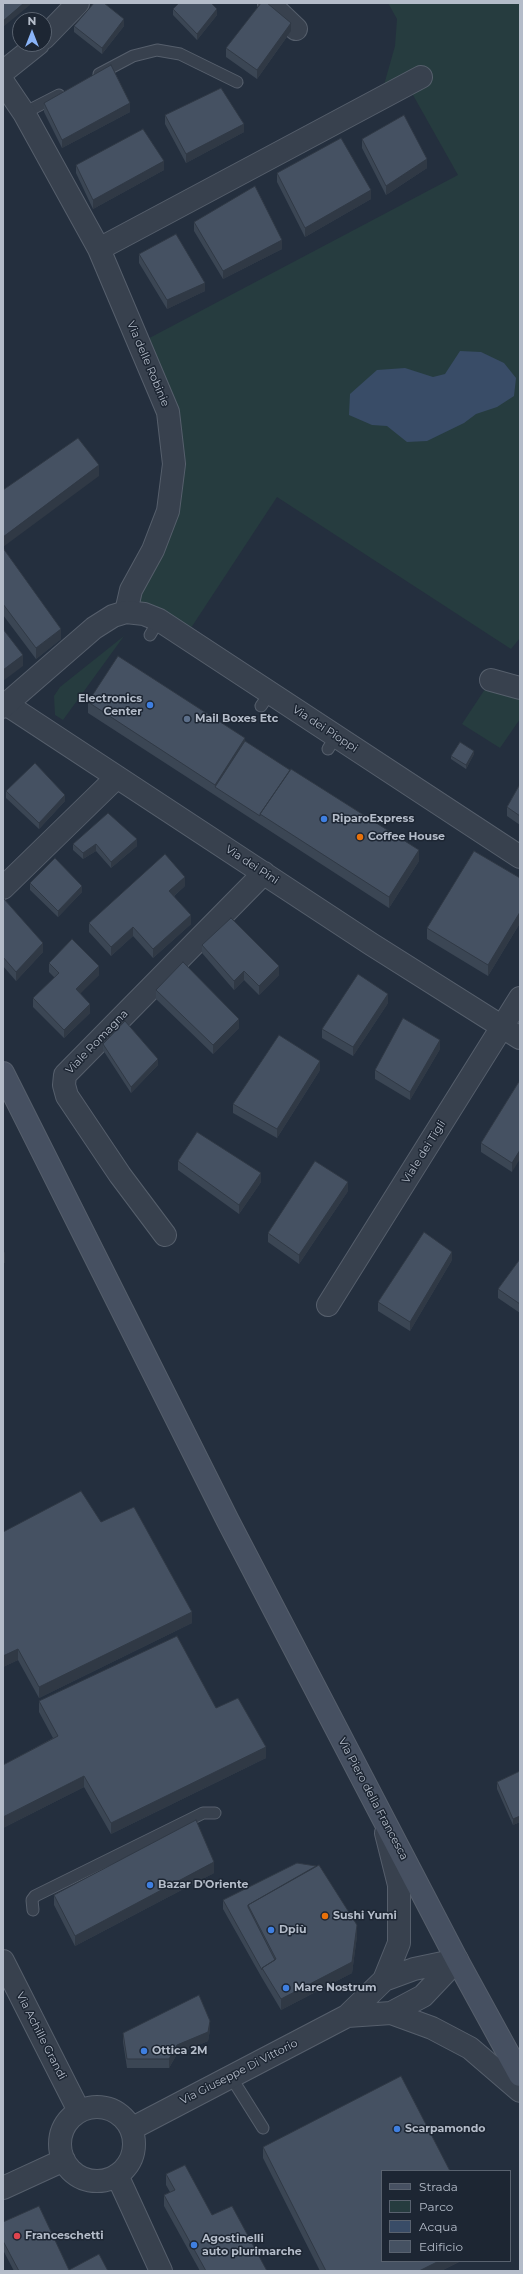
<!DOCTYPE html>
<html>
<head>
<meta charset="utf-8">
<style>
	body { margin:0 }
	#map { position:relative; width:523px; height:2274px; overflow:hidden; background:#242f3e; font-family:Montserrat,sans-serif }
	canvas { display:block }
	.frame { position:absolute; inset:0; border:4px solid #b4bcc9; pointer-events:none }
	.legend { position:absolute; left:381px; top:2170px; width:130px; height:92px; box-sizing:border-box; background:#1d2633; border:1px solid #59626f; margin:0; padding:5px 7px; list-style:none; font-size:12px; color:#b4bcc9 }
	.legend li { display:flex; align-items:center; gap:8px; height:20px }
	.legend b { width:20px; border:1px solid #59626f }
	.north { position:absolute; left:12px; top:12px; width:40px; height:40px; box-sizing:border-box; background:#1d2633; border:1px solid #59626f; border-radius:50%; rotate:0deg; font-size:11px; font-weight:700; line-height:16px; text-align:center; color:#b4bcc9 }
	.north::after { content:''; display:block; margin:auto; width:14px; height:18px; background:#8ab4f8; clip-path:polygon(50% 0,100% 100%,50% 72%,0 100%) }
</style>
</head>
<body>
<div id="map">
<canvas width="523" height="2274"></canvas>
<div class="frame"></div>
<ul class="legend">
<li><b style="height:5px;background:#465061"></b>Strada</li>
<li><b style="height:11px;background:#263c3f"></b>Parco</li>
<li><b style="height:11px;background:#394c67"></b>Acqua</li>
<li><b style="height:11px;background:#455162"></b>Edificio</li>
</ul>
<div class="north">N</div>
</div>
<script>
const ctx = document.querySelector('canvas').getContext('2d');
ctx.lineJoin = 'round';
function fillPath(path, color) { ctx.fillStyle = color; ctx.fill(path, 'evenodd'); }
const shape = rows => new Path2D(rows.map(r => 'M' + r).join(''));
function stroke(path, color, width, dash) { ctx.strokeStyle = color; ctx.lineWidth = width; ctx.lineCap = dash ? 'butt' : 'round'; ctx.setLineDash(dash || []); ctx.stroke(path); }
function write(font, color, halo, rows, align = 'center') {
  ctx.font = font + ' Montserrat,sans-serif'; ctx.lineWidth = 3; ctx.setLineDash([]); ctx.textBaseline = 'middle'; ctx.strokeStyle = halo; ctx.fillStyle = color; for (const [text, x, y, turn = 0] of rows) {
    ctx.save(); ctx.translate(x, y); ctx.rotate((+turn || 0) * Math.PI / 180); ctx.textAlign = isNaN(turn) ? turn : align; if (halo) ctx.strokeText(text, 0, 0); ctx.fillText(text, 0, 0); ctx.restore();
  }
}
const green = shape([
	[388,3,520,3,520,638,511,649,277,497,185,637,144,614,131,590,174,464,140,343,458,175,413,95,420,78,380,99,395,46,397,19],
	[124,636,63,720,55,715,54,696,60,687],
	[491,680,520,688,520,719,500,748,462,724]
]);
const water = shape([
	[460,351,481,352,504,363,516,378,514,396,497,407,476,414,464,423,427,441,407,442,387,426,372,425,349,415,350,394,377,370,405,368,433,377,445,374]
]);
const service = shape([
	[99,74,133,56,157,50,180,54,237,82],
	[24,113,59,95],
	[150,635,159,620],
	[261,706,270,693],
	[328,749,336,736],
	[33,1910,32,1900,35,1896,191,1819,203,1813,215,1813],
	[231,2077,263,2128]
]);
const minor = shape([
	[269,3,296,29],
	[44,38,78,3],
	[3,72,38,44],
	[3,82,24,113,99,249,168,412,174,464,168,511,153,550,131,590,126,612],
	[99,249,421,77],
	[491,680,520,688],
	[6,704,371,944,520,1038],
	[3,888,117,777],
	[165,1235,120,1175,67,1096,64,1085,65,1075,264,873],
	[328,1305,520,998],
	[3,1961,79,2111],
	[384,1980,414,1969,457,1960],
	[391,2013,423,1996,457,1960],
	[347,2016,391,2013,432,2028,470,2048,520,2091],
	'60 2144a37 37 0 1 1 74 0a37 37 0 1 1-74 0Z',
	[131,2129,347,2016,384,1980,399,1943,399,1885,386,1833],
	[117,2175,161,2271],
	[3,2188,64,2160]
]);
const tertiary = shape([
	[3,707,94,628,113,616,126,612,144,614,159,620,520,857]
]);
const secondary = shape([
	[3,1073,228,1521,457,1960,520,2075]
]);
const wall = shape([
	[173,9,217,15,197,40,173,15],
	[74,26,124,26,102,54,74,32],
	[291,31,257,79,226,57,226,48],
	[44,103,130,112,62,148,44,112],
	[165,115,244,132,186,163,165,124],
	[362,139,427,168,386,195,362,148],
	[76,165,164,170,93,209,76,173],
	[277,173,371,199,305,237,277,182],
	[194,222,282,249,223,279,194,231],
	[139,254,205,291,167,309,139,263],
	[3,548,61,639,36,659,3,615],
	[88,702,245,741,419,861,389,908,88,713],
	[474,754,466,769,451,759,451,756],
	[520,784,520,825,507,816,507,807],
	[6,791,65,801,39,829,6,798],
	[73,844,137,846,111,868,96,851,83,859,73,850],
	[520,878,520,923,488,976,427,939,427,928],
	[30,883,82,892,58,917,30,890],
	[185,886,174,896,191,924,153,958,133,936,111,956,89,932,89,923],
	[3,900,43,952,16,981,3,966],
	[202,945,279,975,259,995,244,980,234,990,202,953],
	[49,963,99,975,80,993,90,1013,64,1038,33,1007,33,998,55,978,49,972],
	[156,990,239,1028,213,1054,156,999],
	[388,1003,353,1056,322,1038,322,1029],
	[103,1044,158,1065,131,1093,103,1050],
	[440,1049,410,1100,375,1079,375,1070],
	[320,1070,277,1138,233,1113,233,1104],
	[520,1080,512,1172,481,1152,481,1143],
	[178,1161,261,1182,239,1214,178,1170],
	[348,1191,299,1264,268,1242,268,1233],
	[520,1259,520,1313,498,1298,498,1289],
	[452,1260,410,1331,378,1311,378,1302],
	[101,1522,192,1623,39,1698,18,1660,3,1667],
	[39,1701,216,1708,266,1758,111,1834,84,1787,3,1828,3,1765,53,1738,39,1712],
	[520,1712,520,1721,519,1719,519,1713],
	[520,1771,520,1822,513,1825,497,1789,497,1782],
	[297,1863,357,1936,352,1973,281,2010,262,1978,223,1909,223,1900],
	[214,1873,75,1946,54,1905,54,1895],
	[210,2030,208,2041,177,2054,169,2068,127,2068,123,2042,123,2033],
	[263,2147,382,2261,461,2261,441,2271,320,2271,263,2158],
	[166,2174,212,2215,267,2271,200,2271,164,2206,164,2195,170,2192,166,2185],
	[3,2222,69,2270,108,2271,14,2271,3,2250]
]);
const shadedWall = shape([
	[24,3,30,3,30,5,3,27,3,21],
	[217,9,217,15,197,40,197,34],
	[124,19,124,26,102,54,102,48],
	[291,23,291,31,257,79,257,70],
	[130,103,130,112,62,148,62,140],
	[244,124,244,132,186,163,186,154],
	[427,159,427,168,386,195,386,186],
	[164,161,164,170,93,209,93,200],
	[371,190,371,199,305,237,305,228],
	[282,240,282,249,223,279,223,271],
	[205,283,205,291,167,309,167,300],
	[99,465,99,476,3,547,3,537],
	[61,629,61,639,36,659,36,648],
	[23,655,23,666,3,681,3,670],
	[245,738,245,749,215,787,215,785],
	[474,751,474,754,466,769,466,765],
	[65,795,65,801,39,829,39,823],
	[137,839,137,846,111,868,111,862],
	[96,844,96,851,83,859,83,853],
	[419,850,419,861,389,908,389,897],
	[185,877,185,886,169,900,169,891],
	[82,886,82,892,58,917,58,911],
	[520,912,520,923,488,976,488,965],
	[191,915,191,924,153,958,153,949],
	[133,927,133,936,111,956,111,947],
	[43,943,43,952,16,981,16,972],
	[99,966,99,975,76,998,76,989],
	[279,966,279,975,259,995,259,986],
	[244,971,244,980,234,990,234,981],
	[388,994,388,1003,353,1056,353,1047],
	[90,1004,90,1013,64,1038,64,1030],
	[239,1019,239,1028,213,1054,213,1045],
	[440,1040,440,1049,410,1100,410,1092],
	[158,1059,158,1065,131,1093,131,1087],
	[320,1061,320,1070,277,1138,277,1129],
	[520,1150,520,1159,512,1172,512,1163],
	[261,1173,261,1182,239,1214,239,1205],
	[348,1182,348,1191,299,1264,299,1255],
	[5,1252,5,1263,3,1263,3,1253],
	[452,1252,452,1260,410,1331,410,1322],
	[192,1612,192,1623,39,1698,39,1687],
	[18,1649,18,1660,3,1667,3,1656],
	[266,1747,266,1758,111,1834,111,1823],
	[84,1776,84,1787,3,1828,3,1817],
	[520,1816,520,1822,513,1825,513,1819],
	[214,1862,214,1873,75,1946,75,1936],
	[357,1925,357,1936,352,1973,281,2010,281,1999],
	[210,2021,210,2030,208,2041,177,2054,169,2068,169,2059,177,2045],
	[439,2261,461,2261,441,2271,419,2271]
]);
const building = shape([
	[3,3,24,3,3,21,3,3],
	[94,3,104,3,124,19,102,48,74,26,94,3],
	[179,3,211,3,217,9,197,34,173,9,179,3],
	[261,3,267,3,291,23,257,70,226,48,261,3],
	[111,65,130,103,62,140,44,103,111,65],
	[221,88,244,124,186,154,165,115,221,88],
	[404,115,427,159,386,186,362,139,404,115],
	[143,129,164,161,93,200,76,165,143,129],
	[341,138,371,190,305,228,277,173,341,138],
	[255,186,282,240,223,271,194,222,255,186],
	[176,234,205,283,167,300,139,254,176,234],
	[78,438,99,465,3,537,3,490,78,438],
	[3,548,61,629,36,648,3,604,3,548],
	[3,629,23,655,3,670,3,629],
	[118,656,245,738,215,785,88,702,118,656],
	[245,741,290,770,260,814,260,816,215,787,245,741],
	[460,742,474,751,466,765,451,756,460,742],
	[35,763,65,795,39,823,6,791,35,763],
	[291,769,419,850,389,897,260,814,291,769],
	[520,784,520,816,507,807,520,784],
	[108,813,137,839,111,862,96,844,83,853,73,844,108,813],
	[474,851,520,878,520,912,488,965,427,928,474,851],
	[165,854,185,877,169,891,191,915,153,949,133,927,111,947,89,923,165,854],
	[55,858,82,886,58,911,30,883,55,858],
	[4,899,43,943,16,972,3,957,3,900,4,899],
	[231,918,279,966,259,986,244,971,234,981,202,945,231,918],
	[72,939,99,966,76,989,90,1004,64,1030,33,998,59,973,49,963,72,939],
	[183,962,239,1019,213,1045,156,990,183,962],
	[358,974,388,994,353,1047,322,1029,358,974],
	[403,1018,440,1040,410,1092,375,1070,403,1018],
	[125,1021,158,1059,131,1087,103,1044,125,1021],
	[279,1035,320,1061,277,1129,233,1104,279,1035],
	[520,1080,520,1150,512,1163,481,1143,520,1080],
	[197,1132,261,1173,239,1205,178,1161,197,1132],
	[315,1161,348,1182,299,1255,268,1233,315,1161],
	[424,1232,452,1252,410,1322,378,1302,424,1232],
	[520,1259,520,1304,498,1289,520,1259],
	[81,1491,101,1522,134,1507,192,1612,39,1687,18,1649,3,1656,3,1532,81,1491],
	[177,1636,216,1708,238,1698,266,1747,111,1823,84,1776,3,1817,3,1765,58,1736,39,1701,177,1636],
	[520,1771,520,1816,513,1819,497,1782,520,1771],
	[196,1820,214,1862,75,1936,54,1895,196,1820],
	[297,1863,316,1866,248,1905,248,1907,275,1960,262,1968,262,1970,223,1900,297,1863],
	[319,1865,357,1925,352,1962,281,1999,262,1968,276,1959,248,1905,319,1865],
	[199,1995,210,2021,208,2032,177,2045,169,2059,127,2059,123,2033,199,1995],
	[401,2076,450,2171,382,2171,382,2261,439,2261,419,2271,326,2271,263,2147,401,2076],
	[185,2165,212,2215,232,2206,267,2271,206,2271,164,2195,175,2190,166,2174,185,2165],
	[39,2206,69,2270,99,2254,108,2271,19,2271,3,2241,3,2222,39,2206]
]);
const markers = [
	[150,705,4,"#3f7fe0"],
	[187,719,4,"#5c6f8a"],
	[324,819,4,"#3f7fe0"],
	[360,837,4,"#e8710a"],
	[150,1885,4,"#3f7fe0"],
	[325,1916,4,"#e8710a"],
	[271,1930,4,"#3f7fe0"],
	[286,1988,4,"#3f7fe0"],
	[144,2051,4,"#3f7fe0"],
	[397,2129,4,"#3f7fe0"],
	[17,2236,4,"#e0444e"],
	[194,2245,4,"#3f7fe0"]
];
const streetNames = [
	["Via delle Robinie",148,364,67],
	["Via dei Pioppi",325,729,33],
	["Via dei Pini",252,865,33],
	["Viale Romagna",97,1042,-46],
	["Viale dei Tigli",424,1152,-58],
	["Via Piero della Francesca",373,1799,62],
	["Via Achille Grandi",41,2036,63],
	["Via Giuseppe Di Vittorio",239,2072,-27]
];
const poiNames = [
	["Electronics",142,699,"right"],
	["Center",142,712,"right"],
	["Mail Boxes Etc",195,719],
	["RiparoExpress",332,819],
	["Coffee House",368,837],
	["Bazar D'Oriente",158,1885],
	["Sushi Yumi",333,1916],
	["Dpiù",279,1930],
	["Mare Nostrum",294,1988],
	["Ottica 2M",152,2051],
	["Scarpamondo",405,2129],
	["Franceschetti",25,2236],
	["Agostinelli",202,2239],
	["auto plurimarche",202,2252]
];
fillPath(green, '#263c3f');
fillPath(water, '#394c67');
stroke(service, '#565f6c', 13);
stroke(minor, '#565f6c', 24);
stroke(tertiary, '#565f6c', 24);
stroke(secondary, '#565f6c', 24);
stroke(service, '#38414e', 11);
stroke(minor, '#38414e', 22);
stroke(tertiary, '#38414e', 22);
stroke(secondary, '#465061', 22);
fillPath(wall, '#3b4654');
fillPath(shadedWall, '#303945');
fillPath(building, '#455162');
stroke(building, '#303945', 1);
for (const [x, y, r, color] of markers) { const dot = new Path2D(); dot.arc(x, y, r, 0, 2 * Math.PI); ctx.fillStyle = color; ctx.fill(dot); stroke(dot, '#1d2633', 1.5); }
write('11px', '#b4bcc9', '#1d2633', streetNames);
write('bold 11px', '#b4bcc9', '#1d2633', poiNames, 'left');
</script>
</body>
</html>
